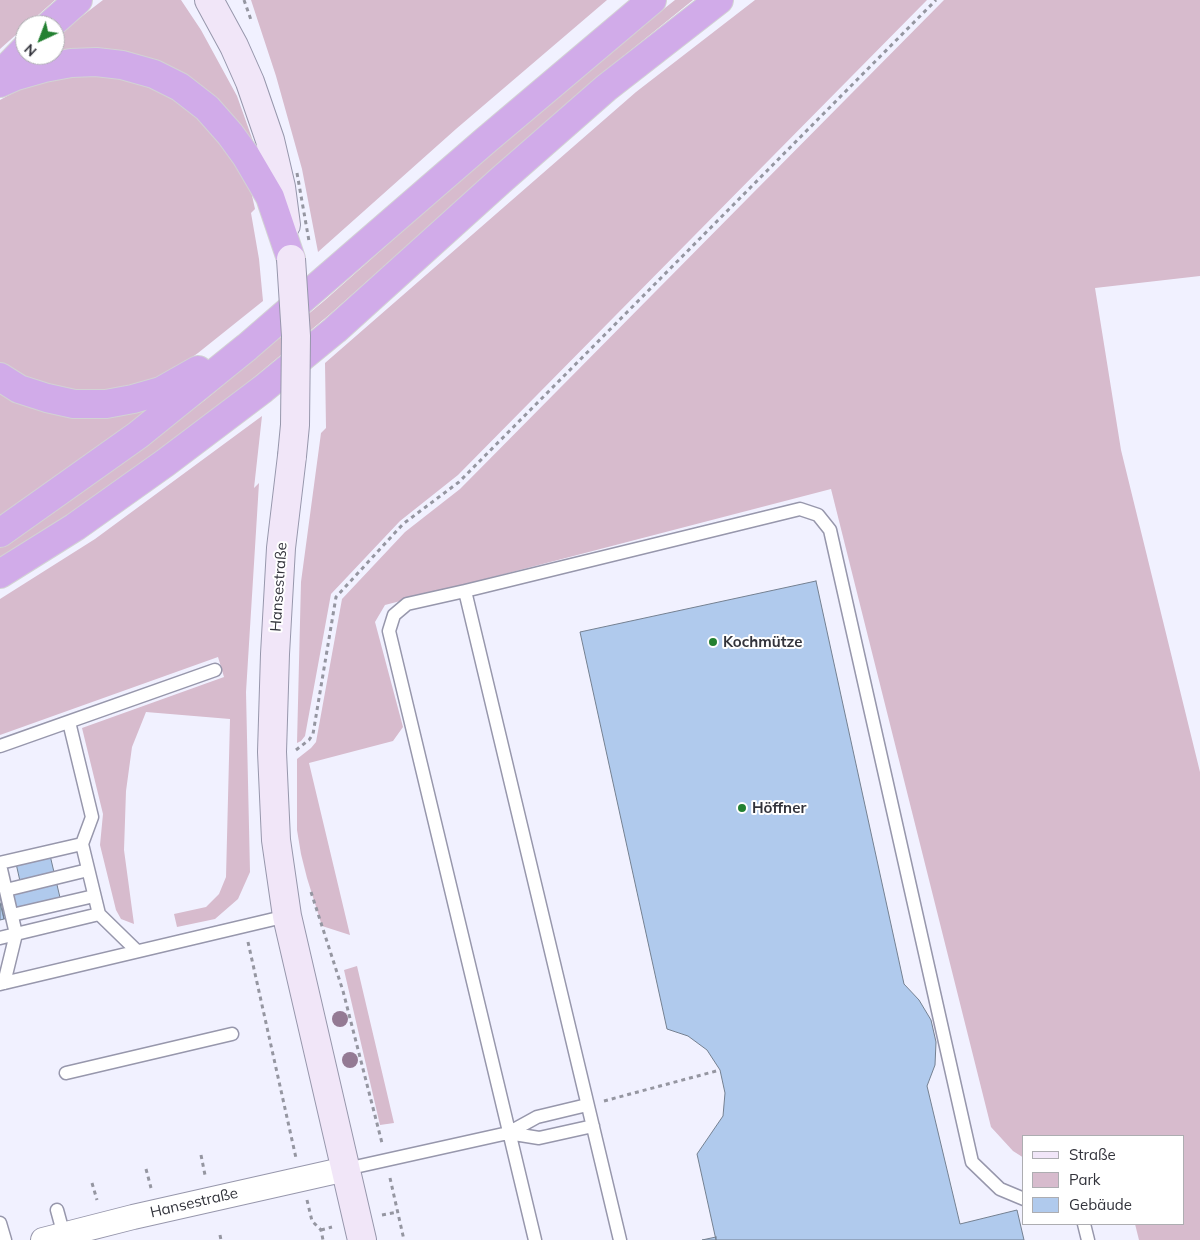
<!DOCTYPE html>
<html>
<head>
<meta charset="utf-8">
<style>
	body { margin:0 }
	#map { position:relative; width:1200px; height:1240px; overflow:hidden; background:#f1f1ff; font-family:Mulish,sans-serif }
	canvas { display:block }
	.legend { position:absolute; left:1022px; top:1135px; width:162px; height:90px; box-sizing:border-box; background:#fff; border:1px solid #adadb1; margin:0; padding:6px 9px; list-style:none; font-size:15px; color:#32333b }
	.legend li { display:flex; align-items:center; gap:10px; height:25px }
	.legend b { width:25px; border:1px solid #adadb1 }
	.north { position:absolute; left:15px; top:15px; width:50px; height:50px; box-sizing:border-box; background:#fff; border:1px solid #adadb1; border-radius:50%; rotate:223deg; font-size:14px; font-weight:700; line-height:20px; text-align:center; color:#32333b }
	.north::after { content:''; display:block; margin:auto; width:18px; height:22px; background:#238031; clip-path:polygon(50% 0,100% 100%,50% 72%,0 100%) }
</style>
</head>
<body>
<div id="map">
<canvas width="1200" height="1240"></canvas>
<ul class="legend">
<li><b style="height:6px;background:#f1e6f8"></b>Straße</li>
<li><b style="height:14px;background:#d7bbcd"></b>Park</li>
<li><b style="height:14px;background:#b0caed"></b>Gebäude</li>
</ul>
<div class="north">N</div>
</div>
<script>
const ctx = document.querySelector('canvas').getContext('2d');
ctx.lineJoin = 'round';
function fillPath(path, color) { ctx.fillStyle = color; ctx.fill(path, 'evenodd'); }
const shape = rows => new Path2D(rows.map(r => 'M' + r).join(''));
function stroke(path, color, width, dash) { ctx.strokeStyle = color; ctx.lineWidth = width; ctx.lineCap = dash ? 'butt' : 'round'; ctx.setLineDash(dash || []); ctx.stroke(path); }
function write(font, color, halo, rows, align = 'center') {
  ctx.font = font + ' Mulish,sans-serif'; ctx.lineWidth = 4; ctx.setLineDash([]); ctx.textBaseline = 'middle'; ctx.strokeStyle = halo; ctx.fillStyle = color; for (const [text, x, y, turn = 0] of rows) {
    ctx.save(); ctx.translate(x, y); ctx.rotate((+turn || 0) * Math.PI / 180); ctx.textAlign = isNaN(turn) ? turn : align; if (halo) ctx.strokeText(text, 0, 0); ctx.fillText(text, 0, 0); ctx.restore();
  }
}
const green = shape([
	[0,0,55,0,0,49],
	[103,0,181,0,201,30,237,96,253,141,212,96,55,54,55,37],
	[251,0,607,0,456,129,318,252,302,169,276,76],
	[675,0,693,0,594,80,329,315,233,395,169,444,62,520,0,558,0,543,161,433,205,400,324,301,459,181,586,71],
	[755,0,927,0,458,475,400,521,331,594,305,736,301,741,297,743,301,582,321,433,326,428,325,363,636,92],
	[944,0,1200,0,1200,276,1095,288,1121,450,1200,772,1200,1240,1139,1240,1135,1224,1184,1224,1184,1136,1024,1136,1024,1158,1013,1151,991,1127,831,489,385,605,375,622,403,727,393,741,309,763,350,935,322,926,307,878,301,854,297,830,297,759,311,748,316,742,342,599,405,532,460,489],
	[83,73,146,82,196,112,249,182,255,209,251,213,259,259,263,301,198,353,171,372,143,385,73,395,0,367,0,100,29,84],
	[0,393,10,400,38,410,64,415,136,411,144,412,145,416,0,517],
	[262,416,254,488,259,483,246,692,250,872,238,899,215,919,177,927,174,914,206,907,219,894,226,877,230,719,146,712,132,747,126,791,124,850,134,924,121,919,116,910,100,845,103,814,82,728,224,677,218,657,0,735,0,599,95,539],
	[357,966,394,1123,380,1125,344,970]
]);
const building = shape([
	[816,581,904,984,919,1000,931,1020,936,1042,935,1065,927,1086,960,1224,1017,1210,1024,1240,716,1240,697,1154,723,1116,725,1093,720,1070,707,1050,688,1036,667,1029,580,632,816,581],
	[49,851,62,906,4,919,0,895,22,890,15,859,49,851],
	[0,903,4,919,0,920,0,903],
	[716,1237,716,1240,702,1240,716,1237]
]);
const path = shape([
	[244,0,251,20],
	[296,750,309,740,313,734,336,597,403,524,459,482,936,0],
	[311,892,343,991,382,1143],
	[248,942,296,1158],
	[604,1101,720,1070],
	[201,1155,205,1175],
	[146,1169,151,1188],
	[390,1178,404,1240],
	[92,1183,97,1200],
	[307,1200,312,1221,321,1230,323,1240],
	[382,1215,398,1212],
	[321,1230,332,1227],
	[220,1235,221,1240]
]);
const lane = shape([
	[465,591,620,1240],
	[69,722,92,817,82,844,99,914],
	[0,746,215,670],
	[0,863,82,844],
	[0,865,16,934,0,938],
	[6,890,88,870],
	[12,915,94,896],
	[4,983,16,934,99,914,137,951],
	[0,984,287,916],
	[66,1073,232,1034],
	[508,1133,539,1138,593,1126],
	[346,1169,508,1133,537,1117,587,1105],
	[57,1210,65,1239],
	[0,1223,5,1240],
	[1084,1224,1088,1240],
	[535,1240,389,631,394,615,407,604,465,591,800,509,818,515,830,530,972,1162,1000,1189,1024,1199]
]);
const street = shape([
	[43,1240,133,1217,346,1169]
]);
const secondary = shape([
	[209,0,234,46,250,82,270,140,281,187,286,225],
	[292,456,281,548,275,654,272,752,276,840,287,916,362,1240]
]);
const highway = shape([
	[50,25,78,0],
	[0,75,25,49],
	[0,83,16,76,44,68,71,63,96,62,122,65,154,74,180,87,207,108,230,134,246,156,270,197,291,259],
	[0,377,19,389,47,398,74,404,106,404,133,399,161,391,198,370],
	[0,533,138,435,247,347,485,141,652,0],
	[0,574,75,527,165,463,263,389,335,330,501,180,606,88,719,0]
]);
const pathBridge = shape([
	[297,173,309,241]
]);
const secondaryBridge = shape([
	[291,259,296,336,295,425,292,456]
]);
const trees = [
	[340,1019],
	[350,1060]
];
const markers = [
	[713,642,5,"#238031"],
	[742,808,5,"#238031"]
];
const streetNames = [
	["Hansestraße",279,587,-86],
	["Hansestraße",194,1203,-13]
];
const poiNames = [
	["Kochmütze",723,642],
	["Höffner",752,808]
];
fillPath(green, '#d7bbcd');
fillPath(building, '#b0caed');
stroke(building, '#748091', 1);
stroke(lane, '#9797ac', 15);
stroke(street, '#9797ac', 26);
stroke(secondary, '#9797ac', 30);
stroke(highway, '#d2d2d4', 30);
stroke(path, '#9596a1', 3, [4, 4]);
stroke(lane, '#fff', 12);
stroke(street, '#fff', 24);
stroke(secondary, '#f1e6f8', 28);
stroke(highway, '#d1abe9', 28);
stroke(secondaryBridge, '#9797ac', 30, []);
stroke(pathBridge, '#9596a1', 3, [4, 4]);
stroke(secondaryBridge, '#f1e6f8', 28);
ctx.fillStyle = '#947a94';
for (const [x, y] of trees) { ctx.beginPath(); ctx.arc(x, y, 8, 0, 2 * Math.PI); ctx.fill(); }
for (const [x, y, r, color] of markers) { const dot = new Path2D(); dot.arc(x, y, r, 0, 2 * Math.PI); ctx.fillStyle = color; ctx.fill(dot); stroke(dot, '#fff', 2); }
write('15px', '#32333b', '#fff', streetNames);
write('bold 15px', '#32333b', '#fff', poiNames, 'left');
</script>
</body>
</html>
